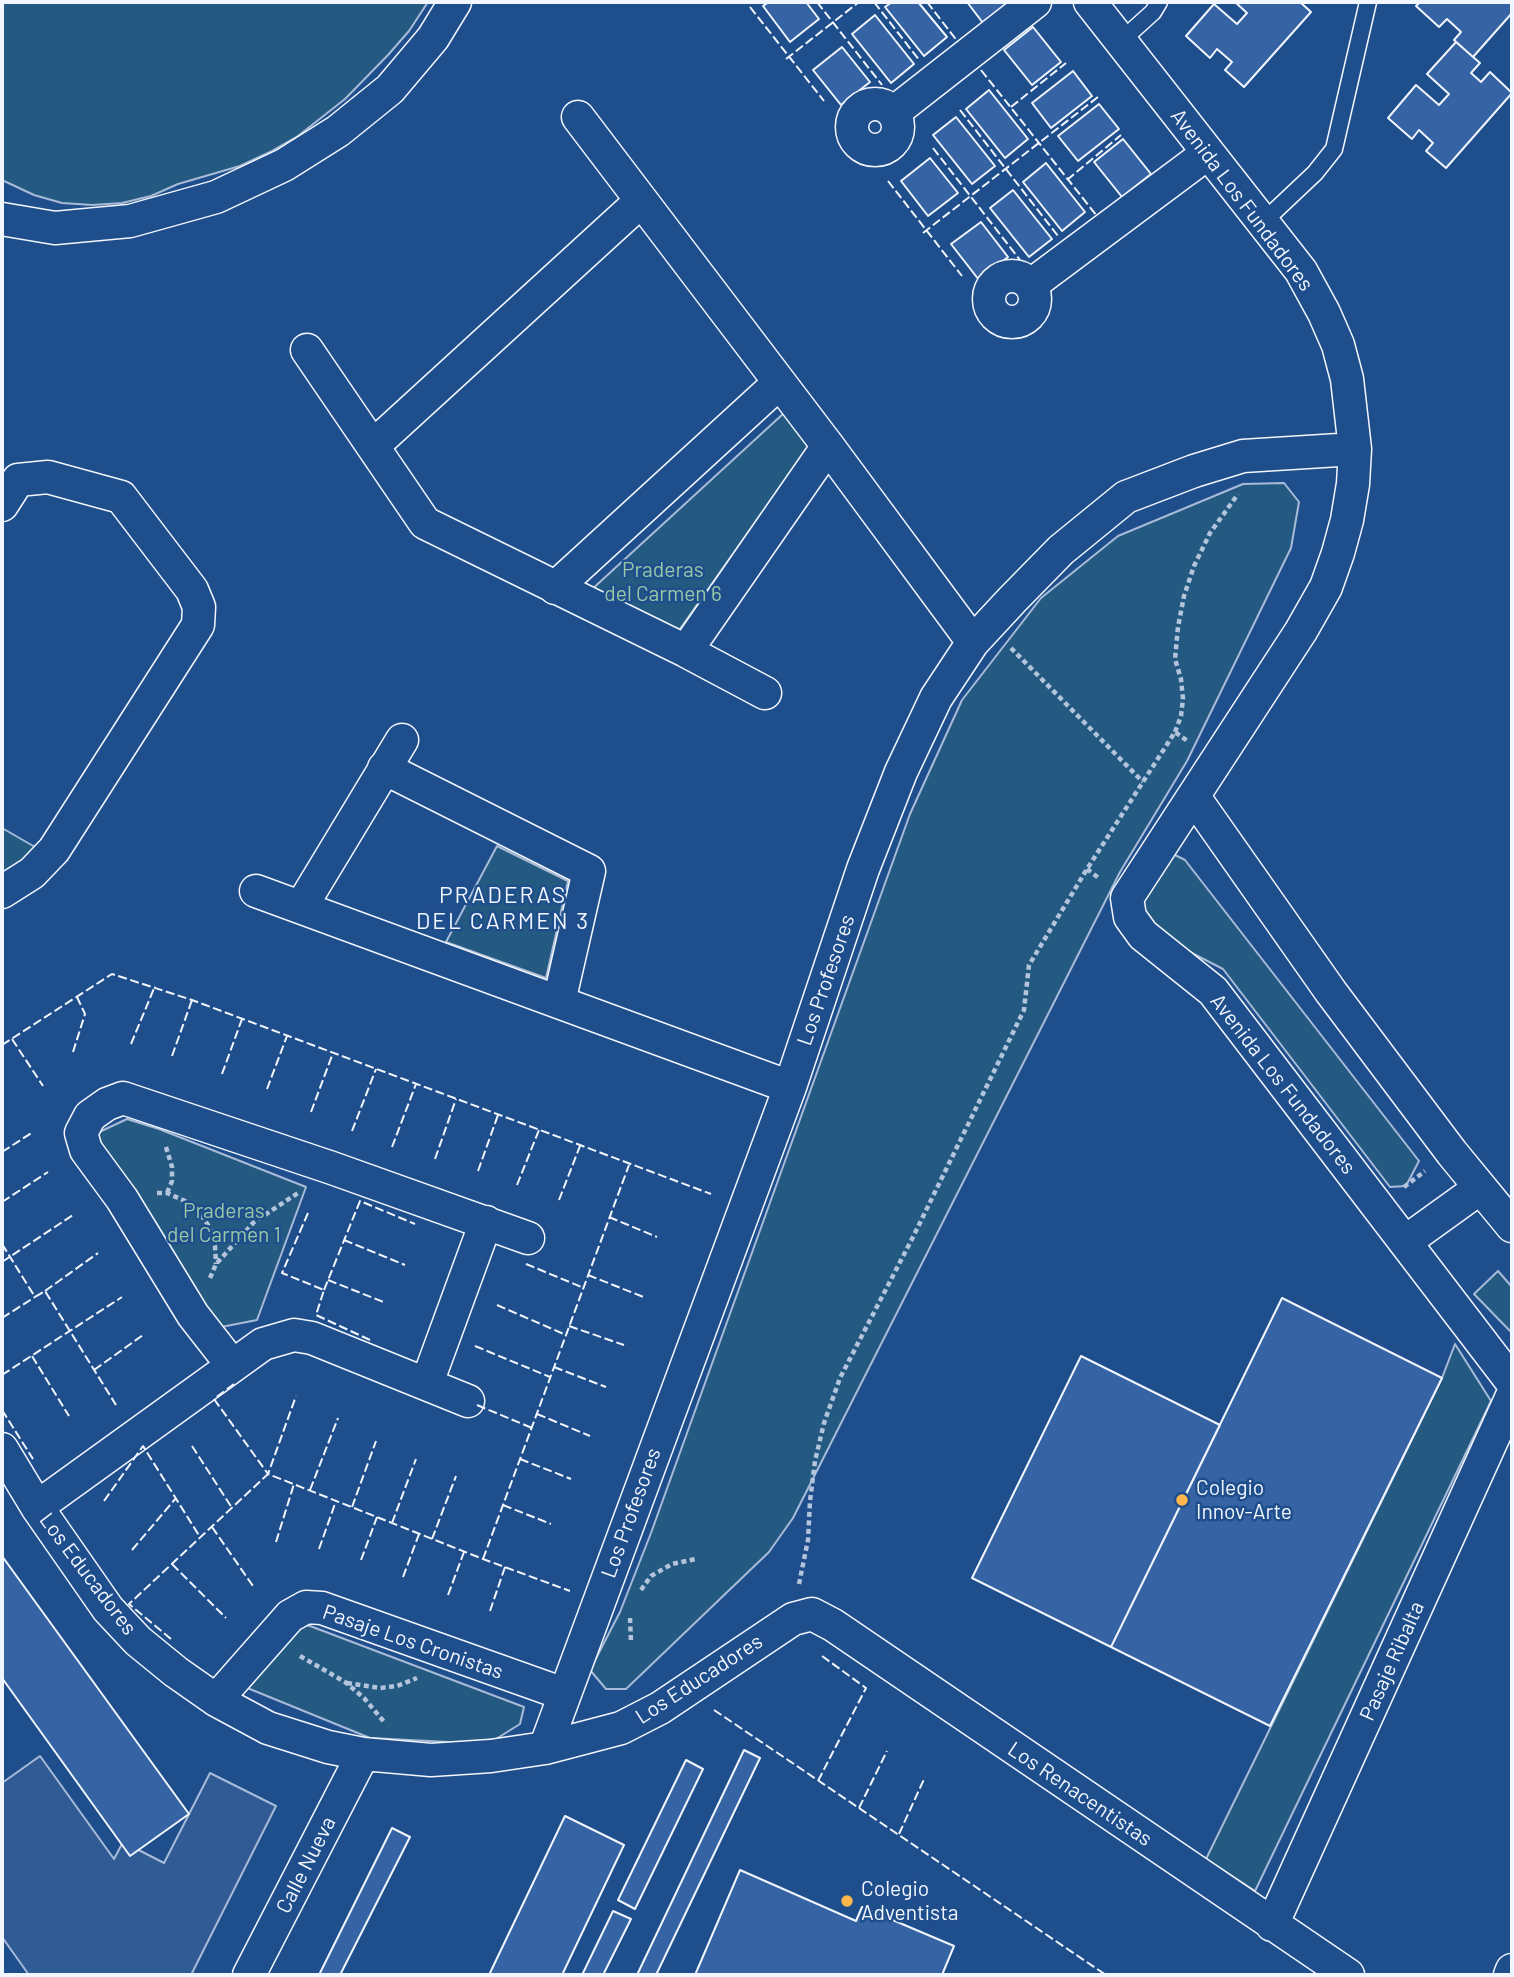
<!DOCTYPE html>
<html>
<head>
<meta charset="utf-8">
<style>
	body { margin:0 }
	#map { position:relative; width:1514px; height:1977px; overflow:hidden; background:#1f4e8c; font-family:Barlow,sans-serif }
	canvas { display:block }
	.frame { position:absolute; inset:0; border:4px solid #f2f6ff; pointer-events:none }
</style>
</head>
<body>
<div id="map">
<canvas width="1514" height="1977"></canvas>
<div class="frame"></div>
</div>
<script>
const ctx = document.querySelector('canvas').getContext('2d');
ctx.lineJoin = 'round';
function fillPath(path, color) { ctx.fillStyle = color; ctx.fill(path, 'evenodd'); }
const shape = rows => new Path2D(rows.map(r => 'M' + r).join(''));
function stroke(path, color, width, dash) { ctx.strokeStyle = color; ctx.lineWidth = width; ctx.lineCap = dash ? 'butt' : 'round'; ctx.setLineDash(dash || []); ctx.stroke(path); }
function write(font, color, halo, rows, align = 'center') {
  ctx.font = font + ' Barlow,sans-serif'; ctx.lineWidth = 5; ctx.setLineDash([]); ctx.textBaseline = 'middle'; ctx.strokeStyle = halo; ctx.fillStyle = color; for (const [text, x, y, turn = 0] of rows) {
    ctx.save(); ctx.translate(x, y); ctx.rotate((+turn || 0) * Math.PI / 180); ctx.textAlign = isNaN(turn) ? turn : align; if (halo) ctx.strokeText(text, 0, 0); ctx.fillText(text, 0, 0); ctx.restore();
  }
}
const green = shape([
	[2,2,70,3,428,2,409,31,388,55,345,99,298,136,270,152,240,166,178,184,151,196,122,203,92,205,62,203,34,195,2,180,2,2],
	[784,413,809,446,675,636,589,592,784,413],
	[1284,483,1299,502,1291,548,1187,761,1120,872,793,1518,769,1552,626,1689,606,1689,590,1670,620,1612,651,1533,910,814,962,700,1041,598,1118,536,1243,484,1284,483],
	[2,828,42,851,2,883,2,828],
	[497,846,568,881,546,978,446,942,497,846],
	[1167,851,1185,860,1419,1161,1406,1186,1390,1187,1223,969,1149,931,1127,910,1167,851],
	[127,1119,159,1129,306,1187,257,1320,216,1328,93,1135,127,1119],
	[1498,1271,1512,1287,1512,1333,1474,1294,1498,1271],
	[1455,1344,1491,1401,1255,1891,1206,1859,1442,1378,1455,1344],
	[296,1623,310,1626,524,1707,520,1724,488,1744,370,1738,240,1685,296,1623]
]);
const parking = shape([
	[40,1756,114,1859,123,1842,164,1863,210,1773,276,1806,191,1975,29,1975,2,1937,2,1783,40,1756]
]);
const building = shape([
	[769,2,806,2,819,19,790,42,763,6,769,2],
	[892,2,918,2,947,37,924,56,885,7,892,2],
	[967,2,1011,2,983,23,967,2],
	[1235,2,1300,2,1311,12,1244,87,1225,70,1232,62,1217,49,1210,58,1186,36,1214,4,1237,24,1247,13,1235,2],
	[1420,2,1512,2,1512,13,1473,57,1454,40,1461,32,1447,19,1439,27,1416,6,1420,2],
	[875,15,914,64,891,83,852,34,875,15],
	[1033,27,1061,62,1032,85,1004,50,1033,27],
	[1456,42,1480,63,1471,73,1481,82,1490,72,1512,93,1446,168,1426,151,1433,143,1419,130,1412,139,1388,118,1416,85,1439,105,1449,94,1427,74,1456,42],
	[842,47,870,82,841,105,813,70,842,47],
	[1073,71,1092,96,1051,128,1032,103,1073,71],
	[989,90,1028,139,1005,158,966,109,989,90],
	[1099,104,1119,129,1078,161,1058,136,1099,104],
	[956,117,995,166,972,184,933,135,956,117],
	[1123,139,1151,174,1122,197,1094,162,1123,139],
	[930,158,958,193,928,216,901,181,930,158],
	[1046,163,1085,212,1062,231,1023,182,1046,163],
	[1013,190,1052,239,1029,257,990,208,1013,190],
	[981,222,1008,257,979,280,951,244,981,222],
	[1282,1298,1442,1378,1270,1726,1111,1647,1282,1298],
	[1081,1356,1220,1425,1111,1647,972,1578,1081,1356],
	[2,1556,189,1814,130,1856,2,1678,2,1556],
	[744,1750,760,1758,656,1975,637,1975,744,1750],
	[686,1760,703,1769,635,1909,618,1900,686,1760],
	[565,1816,624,1845,562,1975,489,1975,565,1816],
	[392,1828,410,1837,340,1975,319,1975,392,1828],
	[740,1870,856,1921,862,1907,954,1946,942,1975,695,1975,740,1870],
	[613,1911,631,1919,603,1975,582,1975,613,1911]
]);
const path = shape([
	[1011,648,1143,782],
	[1175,732,1181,716,1183,699,1181,679,1175,659,1178,627,1184,596,1194,566,1210,533,1238,494],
	[1087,869,1100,879],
	[166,1147,172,1167,172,1181,167,1193],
	[1404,1187,1425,1171],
	[157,1193,167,1193,185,1201,200,1213,210,1228,215,1246,216,1264],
	[210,1278,216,1264,254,1222,298,1193],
	[799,1584,808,1540,810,1501,815,1461,824,1423,840,1378,913,1237,1024,1010,1029,965,1087,869,1175,732,1189,742],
	[641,1590,651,1576,672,1564,696,1559],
	[630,1618,631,1642],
	[300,1656,345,1682,364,1698,385,1723],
	[347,1683,380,1688,397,1686,417,1678]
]);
const lane = shape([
	[1121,41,1153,12,1159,2],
	[1262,223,1315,173,1334,149,1368,2]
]);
const street = shape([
	[1090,2,1301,271,1324,313,1338,345,1347,379,1355,449,1353,484,1347,520,1338,553,1326,587,1301,631,1127,898,1130,917,1143,935,1213,991,1512,1382],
	'852 127a23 23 0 1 1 46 0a23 23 0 1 1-46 0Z',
	[893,113,1035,2],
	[578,117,828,446,973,642],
	[2,219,55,228,130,221,216,197,284,165,338,131,390,89,433,38,455,2],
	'989 299a23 23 0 1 1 46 0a23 23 0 1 1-46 0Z',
	[1031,285,1208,153],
	[307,350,425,523,686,651,765,693],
	[373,446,641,201],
	[2,505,18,480,48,477,121,497,192,590,199,607,198,625,54,850,32,873,2,892],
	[555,588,779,383],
	[686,651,828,446],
	[384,768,589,871,559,1002],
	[1194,797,1331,992,1452,1153,1512,1226],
	[256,891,790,1087],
	[301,907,402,740],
	[1405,1242,1480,1188],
	[232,1365,193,1315,122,1199,86,1150,81,1133,90,1116,107,1104,123,1098,332,1168,528,1238],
	[427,1383,486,1222],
	[2,1449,37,1507,108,1609,138,1641,176,1672,216,1700,268,1728,328,1747,363,1754,431,1760,491,1756,545,1748,621,1728,660,1708,793,1619,812,1614,833,1625,1348,1975],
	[37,1507,263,1344,294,1335,312,1338,468,1401],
	[216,1700,290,1616,306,1607,322,1608,564,1694],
	[545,1748,790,1087,863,869,901,772,936,698,973,642,1012,600,1061,550,1126,497,1194,471,1243,456,1355,449],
	[1272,1925,1512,1396],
	[249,1975,363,1754],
	[1510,1975,1512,1970]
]);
const fence = shape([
	[817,2,882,85],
	[874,2,920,61],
	[927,2,958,42],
	[750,7,824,101],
	[786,59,859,2],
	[981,70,1097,216],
	[1011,107,1066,63],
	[960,110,1058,236],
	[933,148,1020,260],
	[1067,180,1121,135],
	[888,181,962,276],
	[923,233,1098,97],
	[12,1039,43,1086],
	[131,1044,155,986],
	[2,1045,112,974,192,1000,711,1194],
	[73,1052,85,1014,77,997],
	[172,1056,192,1000],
	[222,1074,242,1019],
	[267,1089,287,1036],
	[311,1112,333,1053],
	[352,1131,376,1069],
	[392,1147,416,1084],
	[2,1152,33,1132],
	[435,1159,456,1099],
	[478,1171,498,1115],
	[517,1185,539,1130],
	[559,1200,580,1146],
	[2,1202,48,1172],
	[308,1213,282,1273,324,1290,316,1315,370,1340],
	[609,1217,657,1237],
	[344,1240,405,1265],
	[2,1244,35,1297,45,1291,116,1405],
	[2,1262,73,1215],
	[526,1264,584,1288],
	[588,1275,646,1298],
	[328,1280,386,1303],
	[324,1290,360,1201,415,1224],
	[45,1291,98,1253],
	[497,1305,566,1335],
	[2,1318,35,1297],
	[569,1326,624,1345],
	[475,1346,550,1377],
	[32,1356,69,1416],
	[554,1367,606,1387],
	[94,1370,143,1335],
	[2,1375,122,1297],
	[234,1384,214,1399,268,1474,296,1396],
	[477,1405,532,1428],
	[2,1410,33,1459],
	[537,1414,590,1436],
	[192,1446,232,1508],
	[520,1459,571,1479],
	[310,1490,338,1418],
	[104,1501,143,1446,200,1537],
	[503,1505,551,1524],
	[352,1507,376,1441],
	[392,1523,416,1459],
	[212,1527,253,1586],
	[432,1539,456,1476],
	[276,1542,294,1484],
	[319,1549,336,1501],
	[132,1550,176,1498],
	[483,1559,629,1165],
	[361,1560,377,1517],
	[172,1564,226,1618],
	[403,1577,419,1534],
	[448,1595,464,1552],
	[490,1611,505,1567],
	[171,1639,129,1604,268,1474,483,1559,570,1591],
	[714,1710,1106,1975],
	[818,1781,866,1688,822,1656],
	[859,1808,887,1751],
	[899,1834,925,1777]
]);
const markers = [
	[1182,1500,7,"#ffb74d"],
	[847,1901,7,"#ffb74d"]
];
const streetNames = [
	["Avenida Los Fundadores",1242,200,53],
	["Los Profesores",826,980,-71],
	["Avenida Los Fundadores",1283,1084,52],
	["Los Profesores",631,1513,-70],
	["Los Educadores",88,1574,53],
	["Pasaje Los Cronistas",413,1642,19],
	["Pasaje Ribalta",1392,1661,-66],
	["Los Educadores",699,1679,-33],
	["Los Renacentistas",1080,1794,34],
	["Calle Nueva",306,1865,-63]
];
const parkNames = [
	["Praderas",663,570],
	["del Carmen 6",663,594],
	["Praderas",224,1211],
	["del Carmen 1",224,1235]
];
const poiNames = [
	["Colegio",1196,1488],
	["Innov-Arte",1196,1512],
	["Colegio",861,1889],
	["Adventista",861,1913]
];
const neighbourhoodNames = [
	["PRADERAS",503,895],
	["DEL CARMEN 3",503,921]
];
fillPath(green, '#245a82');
stroke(green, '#a8bbd7', 2);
fillPath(parking, '#305b95');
stroke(parking, '#a8bbd7', 2);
fillPath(building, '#3563a3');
stroke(building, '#f2f6ff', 2);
stroke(lane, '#f2f6ff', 19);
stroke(street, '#f2f6ff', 35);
stroke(path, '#b3c4dc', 4.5, [5, 3.5]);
stroke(lane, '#1f4e8c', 16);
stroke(street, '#1f4e8c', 32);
stroke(fence, '#f2f6ff', 2, [9, 3.5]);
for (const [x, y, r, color] of markers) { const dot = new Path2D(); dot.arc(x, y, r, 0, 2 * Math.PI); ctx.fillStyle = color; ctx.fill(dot); stroke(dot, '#1f4e8c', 2.5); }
write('21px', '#f2f6ff', '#1f4e8c', streetNames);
write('21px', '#97c8a6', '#1f4e8c', parkNames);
write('21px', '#f2f6ff', '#1f4e8c', poiNames, 'left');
ctx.letterSpacing = '2px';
write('23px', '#f2f6ff', '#1f4e8c', neighbourhoodNames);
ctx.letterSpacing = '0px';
</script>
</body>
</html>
